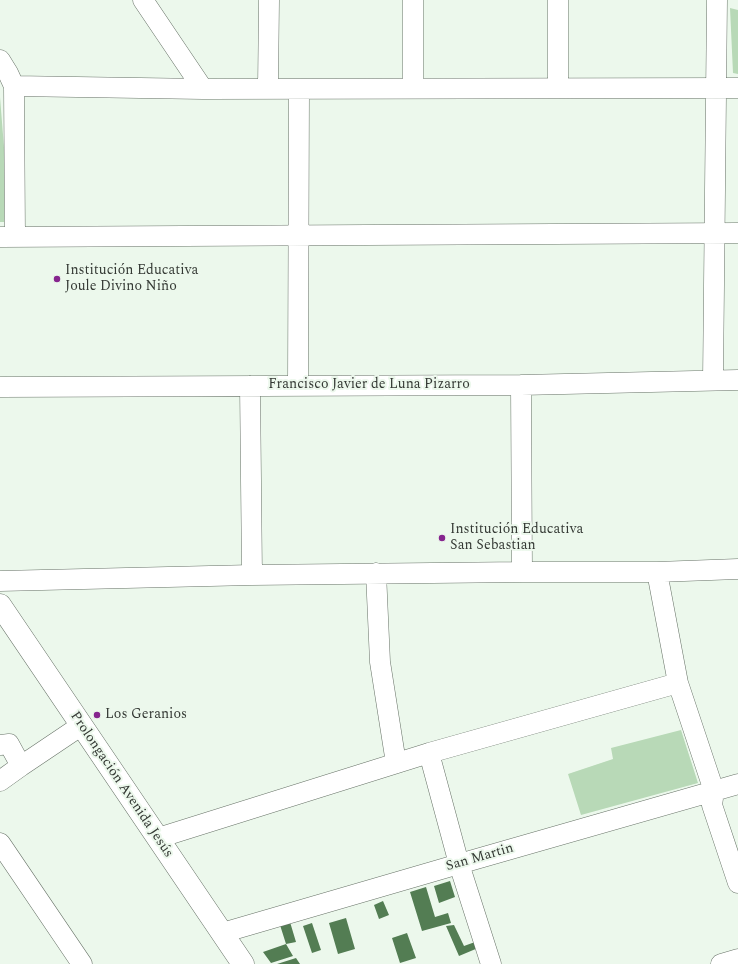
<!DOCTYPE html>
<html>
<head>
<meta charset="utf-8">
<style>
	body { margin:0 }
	canvas { display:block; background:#ecf8ec }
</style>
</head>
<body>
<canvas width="738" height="964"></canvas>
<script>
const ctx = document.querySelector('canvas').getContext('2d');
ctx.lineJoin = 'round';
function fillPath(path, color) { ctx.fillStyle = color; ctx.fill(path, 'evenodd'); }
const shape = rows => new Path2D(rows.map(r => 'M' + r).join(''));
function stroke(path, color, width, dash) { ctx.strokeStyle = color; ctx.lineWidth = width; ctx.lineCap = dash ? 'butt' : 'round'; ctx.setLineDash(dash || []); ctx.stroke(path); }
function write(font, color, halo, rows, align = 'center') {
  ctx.font = font + ' Spectral,serif'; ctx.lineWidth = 4; ctx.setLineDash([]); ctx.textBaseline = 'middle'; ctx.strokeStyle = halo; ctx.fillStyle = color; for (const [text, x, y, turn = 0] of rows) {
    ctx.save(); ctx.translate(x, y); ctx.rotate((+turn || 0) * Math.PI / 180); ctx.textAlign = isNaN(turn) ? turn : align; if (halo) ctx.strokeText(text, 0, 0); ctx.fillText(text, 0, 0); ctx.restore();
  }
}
const green = shape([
	[730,8,738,10,738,74,733,73],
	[0,97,5,160,4,222,0,222],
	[681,730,698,783,581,815,568,774,613,759,611,748]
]);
const building = shape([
	[450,881,455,897,439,903,434,886],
	[426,887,435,917,448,913,451,923,422,931,410,892],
	[383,901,389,915,379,919,374,905],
	[346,918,355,949,338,954,329,923],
	[290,922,296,942,286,944,280,925],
	[312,923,321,950,312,953,303,926],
	[454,925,464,946,475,942,478,948,459,956,446,926],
	[407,933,416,958,400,963,392,938],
	[286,944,293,956,271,963,263,952],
	[296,958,300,964,277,964]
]);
const minor = shape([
	[143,0,203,89],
	[413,0,413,88],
	[0,60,8,73,14,86,15,237],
	[14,86,203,89,738,88],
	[268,88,269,0],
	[558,88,558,0],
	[0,237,738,233],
	[713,380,717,0],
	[298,385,299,89],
	[521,385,522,572],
	[250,386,252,575],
	[0,387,521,385,738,380],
	[657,572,678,683,714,791,712,805,738,883],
	[376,573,380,662,396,763],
	[0,581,252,575,522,572,657,572,738,569],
	[0,745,9,744,21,766],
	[429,753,459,864,491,964],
	[0,781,21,766,82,725],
	[158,838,429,753,678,683],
	[0,843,82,964],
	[222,933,459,864,738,784],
	[721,964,738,959]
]);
const major = shape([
	[0,605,243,964]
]);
const markers = [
	[57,279,4,"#86258e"],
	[442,538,4,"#86258e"],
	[97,715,4,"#86258e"]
];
const poiNames = [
	["Institución Educativa",65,271],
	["Joule Divino Niño",65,287],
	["Institución Educativa",450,530],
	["San Sebastian",450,546],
	["Los Geranios",105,715]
];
const streetNames = [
	["Francisco Javier de Luna Pizarro",369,385],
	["Prolongación Avenida Jesús",121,785,56],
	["San Martin",480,858,-16]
];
fillPath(green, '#b8d9b7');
fillPath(building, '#537d53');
stroke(minor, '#687368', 21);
stroke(major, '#687368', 23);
stroke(minor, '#fff', 20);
stroke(major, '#fff', 22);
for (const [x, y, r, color] of markers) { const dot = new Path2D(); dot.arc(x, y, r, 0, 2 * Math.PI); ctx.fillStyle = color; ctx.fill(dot); stroke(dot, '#ecf8ec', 1.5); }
write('14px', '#343934', '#ecf8ec', poiNames, 'left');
write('14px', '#343934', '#ecf8ec', streetNames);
</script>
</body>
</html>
